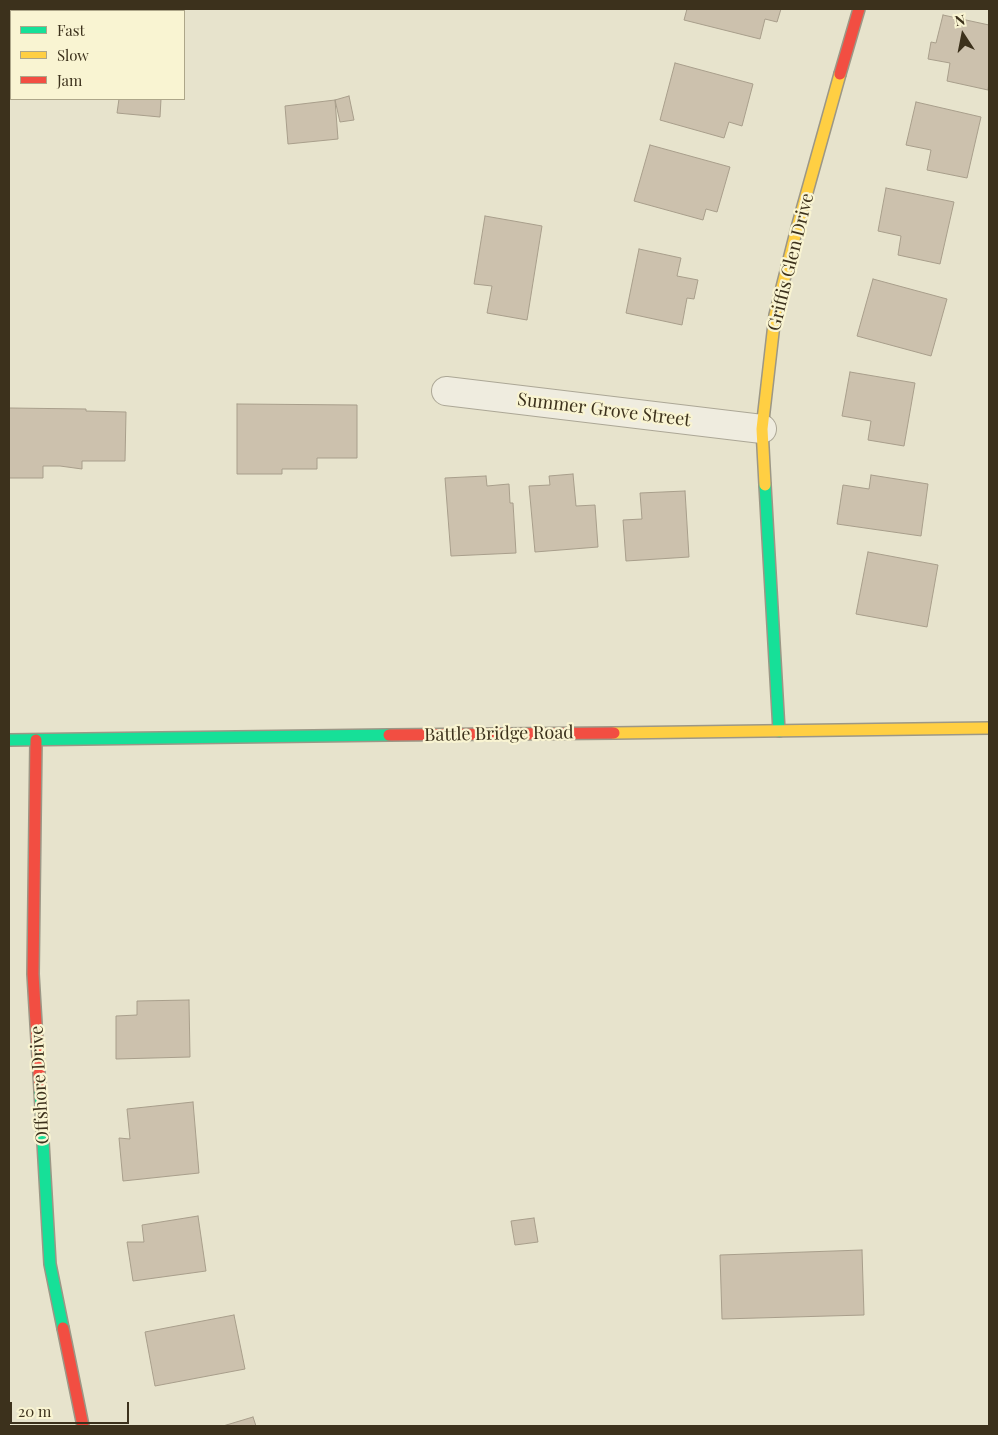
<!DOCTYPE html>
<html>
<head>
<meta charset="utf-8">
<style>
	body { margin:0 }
	#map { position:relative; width:998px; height:1435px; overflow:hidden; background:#e7e3cc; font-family:"Playfair Display",serif }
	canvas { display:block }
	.frame { position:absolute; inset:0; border:10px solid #3c311c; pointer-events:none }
	.legend { position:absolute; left:10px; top:10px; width:175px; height:90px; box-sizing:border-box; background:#f9f4d2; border:1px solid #ada689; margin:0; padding:6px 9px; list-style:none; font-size:15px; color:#3c311c }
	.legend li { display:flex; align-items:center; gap:10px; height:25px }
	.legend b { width:25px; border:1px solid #ada689 }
	.north { position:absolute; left:938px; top:10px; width:50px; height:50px; -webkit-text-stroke:4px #f9f4d2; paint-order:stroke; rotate:349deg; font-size:14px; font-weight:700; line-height:20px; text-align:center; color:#3c311c }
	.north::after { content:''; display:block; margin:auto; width:18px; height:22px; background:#3c311c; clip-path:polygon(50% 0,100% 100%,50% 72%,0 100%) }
	.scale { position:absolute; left:10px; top:1402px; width:119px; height:22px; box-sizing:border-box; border:2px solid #3c311c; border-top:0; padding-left:6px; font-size:15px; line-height:18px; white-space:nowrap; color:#3c311c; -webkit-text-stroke:4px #f9f4d2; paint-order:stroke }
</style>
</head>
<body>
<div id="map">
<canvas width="998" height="1435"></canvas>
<div class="frame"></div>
<ul class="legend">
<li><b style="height:6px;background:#16e098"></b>Fast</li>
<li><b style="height:6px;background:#ffcf43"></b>Slow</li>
<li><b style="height:6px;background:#f24e42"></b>Jam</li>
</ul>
<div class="north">N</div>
<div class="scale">20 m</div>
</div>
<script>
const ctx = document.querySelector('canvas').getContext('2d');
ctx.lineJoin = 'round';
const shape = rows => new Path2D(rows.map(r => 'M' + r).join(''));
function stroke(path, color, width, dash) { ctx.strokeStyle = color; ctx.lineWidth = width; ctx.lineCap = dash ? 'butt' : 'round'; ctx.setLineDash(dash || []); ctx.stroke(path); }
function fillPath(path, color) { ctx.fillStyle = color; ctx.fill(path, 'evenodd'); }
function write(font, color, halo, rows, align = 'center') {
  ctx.font = font + ' "Playfair Display",serif'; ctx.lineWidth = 4.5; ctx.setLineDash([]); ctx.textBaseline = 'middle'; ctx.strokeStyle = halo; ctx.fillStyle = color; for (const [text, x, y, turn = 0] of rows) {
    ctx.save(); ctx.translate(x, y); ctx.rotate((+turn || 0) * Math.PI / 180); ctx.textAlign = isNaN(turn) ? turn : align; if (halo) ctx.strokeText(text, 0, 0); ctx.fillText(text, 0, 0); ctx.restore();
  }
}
const stream = shape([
	[35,11,36,9],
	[9,51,11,47]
]);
const building = shape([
	[687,9,781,9,777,22,765,19,760,39,684,20,687,9],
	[943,15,989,25,989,83,988,90,947,81,950,63,928,59,931,42,936,43,943,15],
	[675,63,753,84,742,126,729,122,724,138,660,120,675,63],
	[349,96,354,120,340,122,335,100,349,96],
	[119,99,161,99,160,117,117,113,119,99],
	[335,100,338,139,288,144,285,106,335,100],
	[916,102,981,117,967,178,927,170,931,150,906,145,916,102],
	[650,145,730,167,717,212,706,209,703,220,634,201,650,145],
	[886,188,954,202,940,264,898,255,901,236,878,231,886,188],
	[485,216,542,226,527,320,487,313,492,286,474,284,485,216],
	[639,249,681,258,677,276,698,280,694,299,687,298,682,325,626,313,639,249],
	[873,279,947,299,931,356,857,336,873,279],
	[850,372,915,383,904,446,868,440,871,421,842,416,850,372],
	[237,404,357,405,357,458,317,458,317,469,282,469,282,474,237,474,237,404],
	[9,408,86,409,86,411,126,412,125,461,82,461,82,469,60,466,43,466,43,478,9,478,9,408],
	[573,474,576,506,595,505,598,547,535,552,529,486,550,485,549,476,573,474],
	[871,475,928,484,921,536,837,524,843,485,869,489,871,475],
	[486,476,487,486,509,484,510,503,513,503,516,553,451,556,445,478,486,476],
	[685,491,689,557,626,561,623,520,642,519,640,493,685,491],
	[868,552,938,565,927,627,856,614,868,552],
	[189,1000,190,1057,116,1059,116,1016,137,1015,137,1001,189,1000],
	[193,1102,199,1173,123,1181,119,1138,130,1139,127,1109,193,1102],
	[198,1216,206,1271,133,1281,127,1242,144,1242,142,1225,198,1216],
	[534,1218,538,1242,515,1245,511,1221,534,1218],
	[862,1250,864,1315,722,1319,720,1255,862,1250],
	[234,1315,245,1369,155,1386,145,1332,234,1315],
	[253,1417,256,1426,223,1426,253,1417]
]);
const street = shape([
	[446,391,762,429]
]);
const fast = shape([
	[765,485,779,731],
	[9,740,389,735],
	[40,1090,50,1264,63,1328]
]);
const slow = shape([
	[765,485,762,429,775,315,797,228,840,74],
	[614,733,989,728]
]);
const jam = shape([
	[840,74,859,9],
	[389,735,614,733],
	[36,740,33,974,40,1090],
	[63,1328,83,1426]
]);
const streetNames = [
	["Griffis Glen Drive",791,262,-76],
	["Summer Grove Street",604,410,7],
	["Battle Bridge Road",499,734,-1],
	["Offshore Drive",40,1085,-93]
];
stroke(stream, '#b8cdc4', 12);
fillPath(building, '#ccc1ad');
stroke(building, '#a89e8b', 1);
stroke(street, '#aca796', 30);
stroke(fast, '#9c9786', 14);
stroke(slow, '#9c9786', 14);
stroke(jam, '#9c9786', 14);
stroke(street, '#efecdf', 28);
stroke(fast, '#16e098', 11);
stroke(slow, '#ffcf43', 11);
stroke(jam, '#f24e42', 11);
write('18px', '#3c311c', '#f9f4d2', streetNames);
</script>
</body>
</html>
